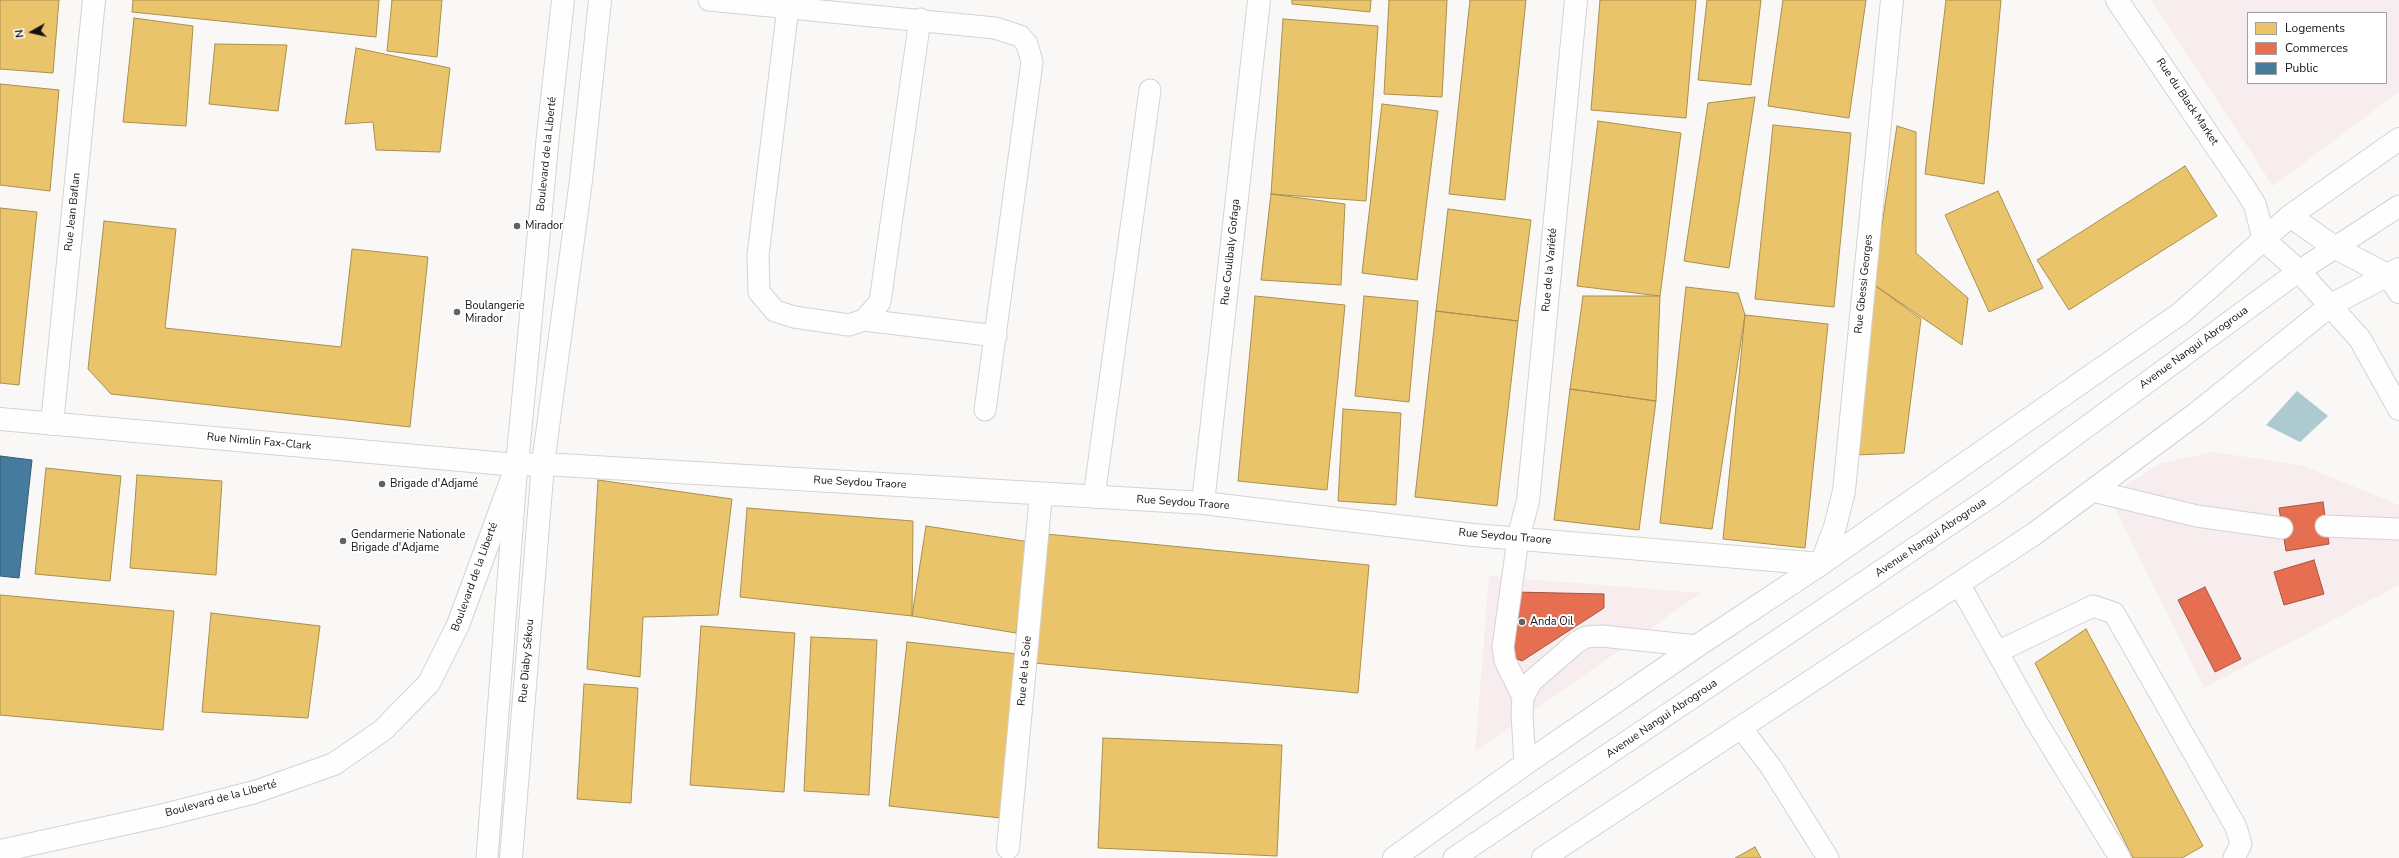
<!DOCTYPE html>
<html>
<head>
<meta charset="utf-8">
<style>
	body { margin:0 }
	#map { position:relative; width:2399px; height:858px; overflow:hidden; background:#faf8f6; font-family:"Nunito Sans",sans-serif }
	canvas { display:block }
	.legend { position:absolute; left:2247px; top:12px; width:140px; height:72px; box-sizing:border-box; background:#fff; border:1px solid #a1a0a0; margin:0; padding:5px 7px; list-style:none; font-size:12px; color:#131211 }
	.legend li { display:flex; align-items:center; gap:8px; height:20px }
	.legend b { width:20px; border:1px solid #a1a0a0 }
	.north { position:absolute; left:12px; top:12px; width:40px; height:40px; -webkit-text-stroke:3px #fff; paint-order:stroke; rotate:262deg; font-size:11px; font-weight:700; line-height:16px; text-align:center; color:#131211 }
	.north::after { content:''; display:block; margin:auto; width:14px; height:18px; background:#131211; clip-path:polygon(50% 0,100% 100%,50% 72%,0 100%) }
</style>
</head>
<body>
<div id="map">
<canvas width="2399" height="858"></canvas>
<ul class="legend">
<li><b style="height:11px;background:#e9c46a"></b>Logements</li>
<li><b style="height:11px;background:#e76f51"></b>Commerces</li>
<li><b style="height:11px;background:#457b9d"></b>Public</li>
</ul>
<div class="north">N</div>
</div>
<script>
const ctx = document.querySelector('canvas').getContext('2d');
ctx.lineJoin = 'round';
function fillPath(path, color) { ctx.fillStyle = color; ctx.fill(path, 'evenodd'); }
const shape = rows => new Path2D(rows.map(r => 'M' + r).join(''));
function stroke(path, color, width, dash) { ctx.strokeStyle = color; ctx.lineWidth = width; ctx.lineCap = dash ? 'butt' : 'round'; ctx.setLineDash(dash || []); ctx.stroke(path); }
function write(font, color, halo, rows, align = 'center') {
  ctx.font = font + ' "Nunito Sans",sans-serif'; ctx.lineWidth = 4; ctx.setLineDash([]); ctx.textBaseline = 'middle'; ctx.strokeStyle = halo; ctx.fillStyle = color; for (const [text, x, y, turn = 0] of rows) {
    ctx.save(); ctx.translate(x, y); ctx.rotate((+turn || 0) * Math.PI / 180); ctx.textAlign = isNaN(turn) ? turn : align; if (halo) ctx.strokeText(text, 0, 0); ctx.fillText(text, 0, 0); ctx.restore();
  }
}
const commercial = shape([
	[2151,0,2399,0,2399,92,2273,186],
	[2248,13,2386,13,2386,83,2248,83],
	[2213,452,2301,465,2399,505,2399,585,2204,688,2109,496,2161,463],
	[1489,576,1701,593,1475,752]
]);
const water = shape([
	[2297,391,2328,416,2300,442,2266,425]
]);
const homes = shape([
	[0,0,59,0,53,73,0,69,0,0],
	[133,0,379,0,376,37,132,12,133,0],
	[392,0,442,0,437,57,387,51,392,0],
	[1292,0,1371,0,1370,12,1292,4,1292,0],
	[1389,0,1447,0,1442,97,1384,94,1389,0],
	[1470,0,1526,0,1505,200,1449,194,1470,0],
	[1600,0,1696,0,1686,118,1591,110,1600,0],
	[1707,0,1761,0,1751,85,1698,80,1707,0],
	[1783,0,1866,0,1849,118,1768,106,1783,0],
	[1946,0,2001,0,1984,184,1925,174,1946,0],
	[134,18,193,26,186,126,123,122,134,18],
	[1283,19,1378,26,1366,201,1271,194,1283,19],
	[215,44,287,45,278,111,209,104,215,44],
	[356,48,450,68,440,152,376,150,373,122,345,124,356,48],
	[0,84,59,90,50,191,0,185,0,84],
	[1755,97,1729,268,1684,261,1708,103,1755,97],
	[1382,104,1438,111,1417,280,1362,273,1382,104],
	[1598,121,1681,133,1660,296,1577,286,1598,121],
	[1773,125,1851,133,1834,307,1755,299,1773,125],
	[1897,126,1916,132,1916,253,1968,298,1962,345,1873,284,1897,126],
	[2185,166,2217,216,2069,310,2037,260,2185,166],
	[1998,191,2043,288,1989,312,1945,215,1998,191],
	[1271,194,1345,204,1341,285,1261,280,1271,194],
	[0,208,37,212,19,385,0,383,0,208],
	[1448,209,1531,220,1518,321,1436,311,1448,209],
	[104,221,176,229,165,328,341,347,352,249,428,257,410,427,111,394,88,369,104,221],
	[1873,284,1921,319,1904,453,1856,455,1873,284],
	[1686,287,1738,293,1745,315,1712,529,1660,523,1686,287],
	[1255,296,1345,305,1327,490,1238,481,1255,296],
	[1364,296,1418,301,1409,402,1355,396,1364,296],
	[1583,296,1660,296,1656,401,1570,389,1583,296],
	[1436,311,1518,321,1497,506,1415,497,1436,311],
	[1745,315,1828,324,1805,548,1723,539,1745,315],
	[1570,389,1656,401,1639,530,1554,520,1570,389],
	[1343,409,1401,413,1396,505,1338,501,1343,409],
	[46,468,121,476,110,581,35,574,46,468],
	[137,475,222,481,216,575,130,568,137,475],
	[598,480,732,499,718,615,643,617,640,677,587,669,598,480],
	[747,508,913,521,912,616,740,597,747,508],
	[926,526,1030,542,1016,633,912,616,926,526],
	[1046,534,1369,565,1358,693,1034,663,1046,534],
	[0,595,174,611,163,730,0,715,0,595],
	[211,613,320,626,308,718,202,712,211,613],
	[701,626,795,633,784,792,690,785,701,626],
	[2086,629,2203,846,2182,858,2133,858,2035,663,2086,629],
	[811,637,877,640,869,795,804,791,811,637],
	[907,642,1018,654,1001,818,889,806,907,642],
	[584,684,638,688,631,803,577,799,584,684],
	[1103,738,1282,745,1277,856,1098,848,1103,738],
	[1755,847,1761,858,1735,858,1755,847]
]);
const shops = shape([
	[2323,502,2329,544,2286,551,2279,508,2323,502],
	[2314,560,2324,594,2284,605,2274,572,2314,560],
	[2205,587,2241,659,2215,672,2178,600,2205,587],
	[1514,592,1604,594,1604,608,1522,661,1507,655,1514,592]
]);
const public = shape([
	[0,456,32,460,19,578,0,576,0,456]
]);
const lane = shape([
	[709,0,995,28,1020,36,1027,44,1032,62,985,410],
	[788,7,758,255,759,292,775,311,794,317,849,325,864,320,880,302,920,19],
	[864,320,996,336],
	[2093,491,2197,516,2282,528],
	[1094,497,1150,90],
	[2326,526,2399,529],
	[1518,539,1503,647,1505,661,1523,697],
	[1959,584,2036,721,2120,858],
	[1997,652,2093,606,2114,613,2236,827,2241,844,2234,858],
	[1742,729,1771,767,1828,858],
	[1525,764,1522,713,1523,697,1532,681,1577,642,1586,637,1602,636,1697,646],
	[487,858,516,476],
	[1454,858,1995,494,2299,271,2399,206]
]);
const street = shape([
	[2117,0,2247,192,2255,205,2264,240],
	[0,419,517,465,543,464,1203,503,1473,535,1821,564,1835,527,1844,491,1892,0],
	[52,424,94,0],
	[1203,503,1259,0],
	[1518,539,1528,501,1576,0],
	[1008,848,1041,494]
]);
const secondary = shape([
	[2290,216,2334,247,2389,276,2399,292],
	[2264,240,2299,271,2360,339,2399,409],
	[0,851,160,816,255,792,334,764,383,730,429,683,458,625,517,465,548,135,563,0],
	[511,858,543,464,581,180,600,0],
	[1394,858,1525,764,1697,646,1821,564,2181,313,2290,216,2399,139],
	[1543,858,2034,534,2197,413,2331,305,2399,269]
]);
const markers = [
	[517,226,4,"#646261"],
	[457,312,4,"#646261"],
	[382,484,4,"#646261"],
	[343,541,4,"#646261"],
	[1522,622,4,"#646261"]
];
const streetNames = [
	["Rue du Black Market",2187,102,56],
	["Boulevard de la Liberté",547,154,-84],
	["Rue Jean Baflan",73,212,-84],
	["Rue Coulibaly Gofaga",1231,252,-84],
	["Rue de la Variété",1550,270,-85],
	["Rue Gbessi Georges",1864,284,-84],
	["Avenue Nangui Abrogroua",2194,348,-36],
	["Rue Nimlin Fax-Clark",259,442,5],
	["Rue Seydou Traore",860,483,3],
	["Rue Seydou Traore",1183,503,4],
	["Rue Seydou Traore",1505,537,5],
	["Avenue Nangui Abrogroua",1931,538,-34],
	["Boulevard de la Liberté",475,577,-70],
	["Rue Diaby Sékou",527,661,-85],
	["Rue de la Soie",1025,671,-85],
	["Avenue Nangui Abrogroua",1662,719,-34],
	["Boulevard de la Liberté",221,799,-15]
];
const poiNames = [
	["Mirador",525,226],
	["Boulangerie",465,306],
	["Mirador",465,319],
	["Brigade d'Adjamé",390,484],
	["Gendarmerie Nationale",351,535],
	["Brigade d'Adjame",351,548],
	["Anda Oil",1530,622]
];
fillPath(commercial, '#f7ecee');
fillPath(water, '#adcad0');
fillPath(homes, '#e9c46a');
stroke(homes, '#a98f4f', 1);
fillPath(shops, '#e76f51');
stroke(shops, '#a7533e', 1);
fillPath(public, '#457b9d');
stroke(public, '#365c73', 1);
stroke(lane, '#d4d3d1', 23);
stroke(street, '#d4d3d1', 24);
stroke(secondary, '#d4d3d1', 24);
stroke(lane, '#fefefe', 21);
stroke(street, '#fefefe', 22);
stroke(secondary, '#fefefe', 22);
for (const [x, y, r, color] of markers) { const dot = new Path2D(); dot.arc(x, y, r, 0, 2 * Math.PI); ctx.fillStyle = color; ctx.fill(dot); stroke(dot, '#fff', 1.5); }
write('11px', '#131211', '#fff', streetNames);
write('11px', '#131211', '#fff', poiNames, 'left');
</script>
</body>
</html>
